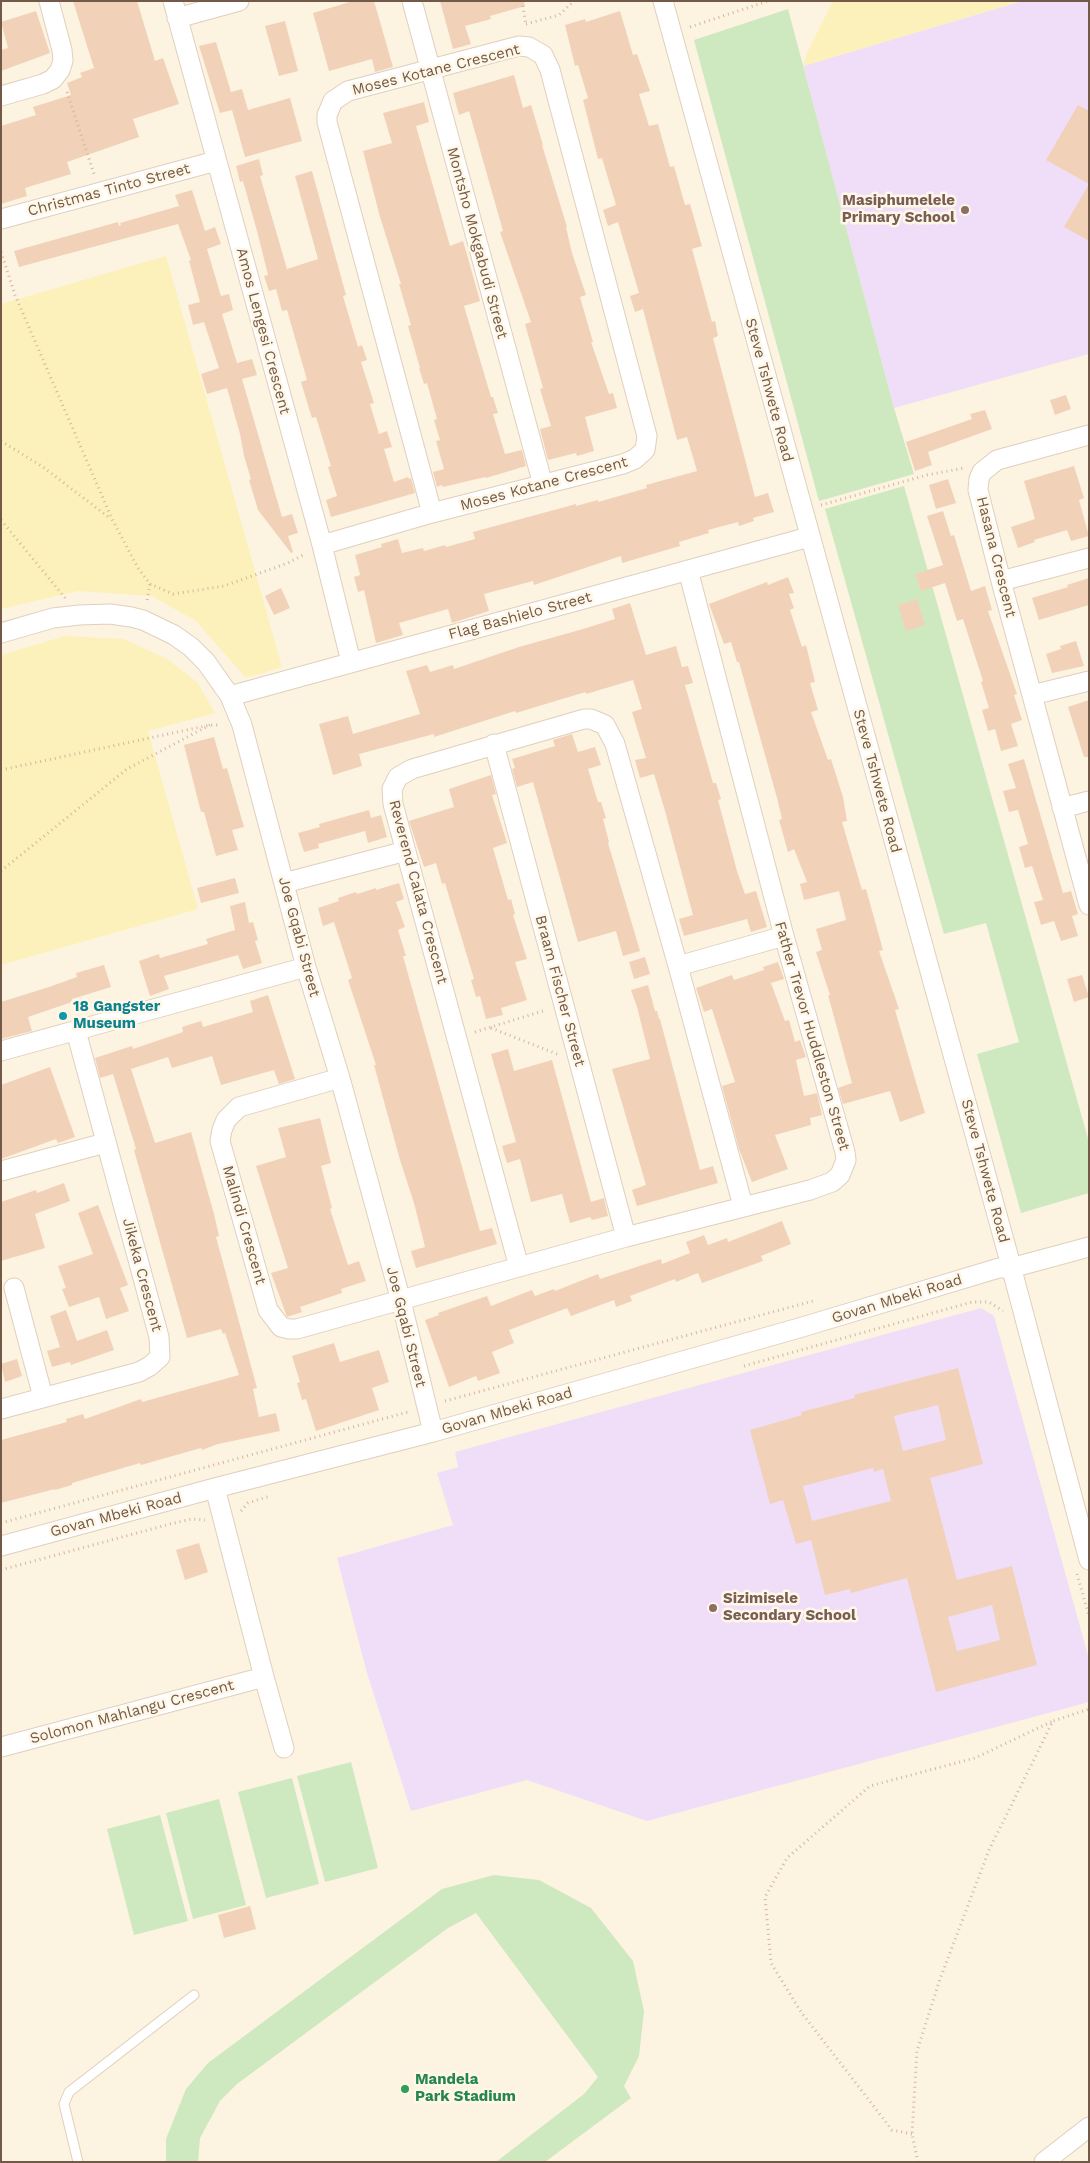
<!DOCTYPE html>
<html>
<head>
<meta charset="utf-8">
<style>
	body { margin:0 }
	#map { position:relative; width:1090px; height:2163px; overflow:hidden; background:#fcf3e1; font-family:"Work Sans",sans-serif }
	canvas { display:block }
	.frame { position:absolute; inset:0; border:2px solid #735a48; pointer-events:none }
</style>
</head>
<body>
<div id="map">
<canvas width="1090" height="2163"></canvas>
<div class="frame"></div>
</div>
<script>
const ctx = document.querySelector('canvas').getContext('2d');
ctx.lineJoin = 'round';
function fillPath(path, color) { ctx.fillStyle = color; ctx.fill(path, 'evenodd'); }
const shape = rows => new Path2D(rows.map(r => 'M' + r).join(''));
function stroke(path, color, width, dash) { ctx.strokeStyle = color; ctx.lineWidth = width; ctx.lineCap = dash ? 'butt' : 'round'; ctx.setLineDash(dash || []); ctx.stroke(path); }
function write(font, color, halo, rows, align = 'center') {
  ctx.font = font + ' "Work Sans",sans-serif'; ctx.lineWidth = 5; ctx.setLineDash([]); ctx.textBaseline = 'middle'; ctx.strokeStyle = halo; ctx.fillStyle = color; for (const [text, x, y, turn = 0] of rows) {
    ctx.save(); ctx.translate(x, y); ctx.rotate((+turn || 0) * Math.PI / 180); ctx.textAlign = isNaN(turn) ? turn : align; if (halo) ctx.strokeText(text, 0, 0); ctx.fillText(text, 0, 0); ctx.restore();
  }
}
const education = shape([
	[1022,1,1089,1,1089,354,894,408,803,66],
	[981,1308,994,1316,1089,1659,1089,1702,647,1821,527,1780,411,1811,367,1673,337,1558,453,1525,437,1473,458,1467,455,1452]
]);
const green = shape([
	[788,9,894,408,914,474,819,501,694,40],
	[904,486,1089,1142,1089,1193,1021,1213,977,1054,1019,1042,986,923,944,934,825,509],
	[351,1762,378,1868,325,1882,297,1776],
	[292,1778,319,1884,266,1898,238,1792],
	[219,1799,246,1905,193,1919,166,1813],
	[160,1815,188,1921,134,1935,107,1829],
	[494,1875,539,1880,591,1908,633,1961,644,2011,639,2056,624,2086,631,2098,545,2162,496,2162,584,2094,598,2077,476,1913,448,1928,237,2084,220,2101,200,2138,198,2162,166,2162,166,2139,186,2089,208,2063,442,1889]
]);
const sand = shape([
	[833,1,1022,1,803,66,807,53],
	[166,256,282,667,246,678,196,621,152,596,78,591,1,609,1,304],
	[65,636,124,639,167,659,197,682,215,713,148,731,198,909,1,965,1,655]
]);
const building = shape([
	[73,1,137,1,155,61,163,58,179,104,133,119,139,137,67,162,71,174,25,188,27,196,1,204,1,126,36,115,33,107,71,95,67,83,82,77,80,73,94,68],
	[353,1,374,1,393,67,375,72,372,59,329,71,313,13],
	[440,1,524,1,525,6,490,16,491,19,465,26,471,44,453,49],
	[36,11,50,53,1,71,1,50,8,48,1,22],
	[620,11,633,55,637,54,650,91,639,94,649,126,658,124,670,167,674,166,685,205,690,204,702,246,692,249,712,322,715,321,718,336,713,338,719,361,755,497,768,493,774,512,753,518,754,521,739,526,738,522,708,530,709,533,679,542,680,546,622,563,621,556,534,585,533,581,484,594,489,611,452,623,448,609,399,623,403,635,376,643,364,590,358,592,354,577,360,575,355,555,382,547,381,544,398,539,402,553,423,548,424,551,445,545,446,547,475,539,473,532,576,504,576,506,598,500,598,502,647,488,646,485,697,471,687,437,677,440,643,309,635,312,630,296,639,293,618,222,608,226,603,210,616,205,602,158,598,159,583,100,588,98,578,65,575,66,565,25,585,19,586,22],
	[285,21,298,71,279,76,265,26],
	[216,42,231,92,242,89,248,110,290,98,302,141,245,157,232,110,220,113,199,46],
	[514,75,523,108,531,105,543,145,542,145,567,227,566,227,572,253,586,295,580,297,593,342,591,342,609,394,613,393,617,408,585,417,594,451,577,456,576,453,548,460,540,429,551,426,540,389,543,388,525,324,531,322,500,232,503,231,469,111,459,115,453,93],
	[424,102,429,122,416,126,450,246,463,241,468,258,480,301,464,306,491,397,493,397,498,413,493,414,505,454,522,450,526,466,486,478,485,477,443,487,442,485,437,487,433,472,444,469,436,441,440,440,434,420,437,419,427,383,424,384,419,368,420,368,408,326,411,325,399,284,401,284,380,217,363,151,392,143,383,113],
	[1078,105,1089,111,1089,241,1064,227,1089,184,1046,160],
	[259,159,263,175,260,176,287,269,318,259,295,176,312,171,346,295,343,296,358,347,362,345,367,360,361,362,374,403,370,404,379,434,387,431,392,447,384,449,394,482,408,477,409,479,411,478,415,493,331,517,326,500,337,496,328,467,331,466,316,417,312,418,307,402,301,382,307,380,287,310,282,311,276,289,269,291,264,276,268,275,257,231,243,181,240,182,236,166],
	[192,190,205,231,215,227,221,244,207,249,221,296,229,294,233,310,222,314,237,363,252,359,257,375,242,379,282,517,292,514,298,533,288,536,293,552,291,553,258,510,249,480,251,479,244,456,240,434,227,388,207,394,201,374,219,368,204,322,193,325,188,305,200,302,189,261,191,260,178,224,19,267,14,251,118,222,119,226,121,225,120,223,179,206,175,195],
	[1066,395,1071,409,1055,415,1050,400],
	[985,410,992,429,928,452,932,465,915,471,906,442,972,419,970,414],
	[1074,466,1084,498,1079,500,1089,536,1071,541,1067,530,1034,540,1035,542,1018,548,1011,527,1035,519,1024,481],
	[948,479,956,503,936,509,929,485],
	[943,511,951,536,954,535,971,591,985,586,992,610,988,611,1017,694,1014,695,1022,720,1011,724,1018,746,1001,751,995,729,988,731,982,710,989,708,981,682,983,681,963,619,957,621,945,583,921,591,915,574,943,565,927,516],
	[788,577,794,593,789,594,794,608,790,610,802,647,806,645,815,682,810,683,818,710,811,712,828,760,831,759,843,797,847,821,842,822,862,890,866,889,883,950,879,951,899,1009,895,1010,925,1113,900,1122,890,1091,843,1104,838,1088,852,1083,828,995,830,995,816,952,822,950,816,929,846,920,839,891,804,900,800,884,807,882,794,849,788,852,779,820,782,819,777,798,739,662,737,662,731,642,724,644,709,604,767,582,768,585],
	[1089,578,1089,605,1039,620,1032,598,1068,587,1067,585],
	[281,588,290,608,274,615,265,596],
	[917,599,925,625,906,631,898,605],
	[630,603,646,655,676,646,682,667,688,666,693,683,685,685,713,783,716,783,721,799,718,800,737,871,745,894,756,891,767,927,751,932,747,919,684,936,679,919,693,915,665,811,654,774,640,778,635,760,646,758,632,712,642,709,633,680,586,694,586,692,562,699,516,713,515,711,434,737,434,734,359,754,362,766,333,775,319,724,348,716,353,734,420,714,406,671,427,665,430,672,453,665,454,669,519,647,583,629,615,619,612,609],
	[1076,641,1084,666,1052,673,1046,654,1061,649,1060,646],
	[1089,700,1089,757,1084,757,1068,707],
	[572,734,578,752,595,747,601,765,588,769,598,802,601,802,606,818,603,819,609,842,608,843,640,951,623,956,616,931,578,942,533,782,517,787,512,769,515,768,512,759,555,746,553,740],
	[214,737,223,769,227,768,244,827,232,830,238,850,216,856,204,812,201,812,184,745],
	[1024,759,1063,893,1071,891,1078,914,1072,916,1078,936,1061,941,1054,921,1041,925,1034,902,1043,900,1032,866,1025,868,1019,847,1028,844,1018,810,1009,812,1003,791,1016,788,1008,764],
	[491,775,496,794,492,795,507,843,493,848,508,900,511,899,515,914,513,915,527,959,515,962,527,1000,501,1008,503,1015,486,1019,480,996,476,997,471,980,474,979,445,883,442,884,436,863,424,867,409,821,454,807,449,789],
	[369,810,371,818,381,815,387,837,368,843,365,831,318,844,319,848,304,852,298,833,320,827,319,824],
	[235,878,239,893,201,903,197,888],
	[399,883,404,899,396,902,405,927,398,930,406,956,403,956,480,1231,492,1228,497,1244,416,1268,411,1251,425,1247,414,1203,400,1160,374,1065,376,1065,348,980,352,978,334,922,323,926,318,908,339,901,338,898,356,892,357,894,376,888,376,890],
	[245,902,249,923,253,922,258,940,255,941,262,963,243,969,238,955,164,976,169,989,150,996,139,961,159,954,160,958,208,944,206,939,235,930,230,906],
	[645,957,650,974,634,979,629,962],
	[778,962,784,979,771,983,785,1021,789,1020,795,1042,800,1040,806,1057,796,1060,804,1096,817,1093,822,1115,810,1118,811,1125,775,1135,788,1169,752,1182,739,1149,722,1086,735,1082,712,1009,704,1012,696,988,732,975,734,980,764,970,763,967],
	[104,965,111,987,72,999,72,1002,28,1017,32,1031,1,1039,1,1002,49,987,77,977,76,973],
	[1082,975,1089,997,1074,1002,1067,979],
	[648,985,655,1011,657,1011,659,1019,660,1019,700,1170,713,1166,718,1183,637,1206,632,1190,646,1185,612,1069,650,1059,637,1007,631,990],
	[268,995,295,1079,279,1084,274,1070,221,1085,212,1056,172,1068,168,1057,131,1069,155,1143,191,1132,214,1214,219,1236,216,1237,257,1388,253,1389,259,1417,276,1413,280,1431,218,1444,202,1450,201,1448,141,1465,140,1463,72,1483,72,1485,55,1490,55,1489,1,1503,1,1440,67,1422,66,1419,83,1414,85,1419,141,1399,142,1402,239,1375,225,1333,223,1334,221,1329,187,1338,134,1150,136,1149,113,1074,100,1078,95,1058,132,1046,133,1049,183,1032,182,1027,201,1021,203,1027,253,1012,250,1001],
	[508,1049,514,1071,552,1060,591,1202,604,1198,608,1216,592,1220,590,1217,570,1223,562,1194,531,1202,520,1159,507,1163,502,1146,516,1142,491,1054],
	[50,1067,75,1137,58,1143,56,1139,1,1159,1,1085],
	[320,1118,331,1163,321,1166,332,1208,330,1209,348,1265,359,1261,366,1281,341,1289,342,1293,300,1307,302,1312,287,1317,271,1273,288,1268,256,1166,286,1157,278,1128],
	[64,1183,70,1201,35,1214,45,1248,1,1261,1,1202,36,1190,37,1193],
	[98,1205,128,1285,120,1288,129,1311,106,1319,99,1297,69,1307,62,1289,66,1288,58,1266,93,1254,78,1213],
	[782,1221,791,1244,761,1256,763,1261,702,1283,698,1273,676,1282,675,1279,630,1296,632,1301,616,1307,614,1300,571,1316,567,1308,509,1330,514,1343,492,1352,500,1373,478,1381,476,1376,449,1387,425,1320,439,1315,438,1313,487,1296,491,1306,532,1290,535,1296,554,1289,555,1291,598,1274,600,1279,661,1259,662,1264,690,1253,686,1242,704,1235,708,1245,727,1238,728,1242],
	[66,1310,77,1341,107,1330,114,1350,71,1365,70,1362,52,1367,47,1351,60,1347,50,1316],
	[334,1343,340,1362,379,1350,389,1382,372,1388,379,1410,316,1431,306,1399,302,1400,297,1383,300,1382,292,1356],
	[17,1359,22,1376,5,1382,1,1364],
	[958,1368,983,1464,930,1478,957,1580,1012,1566,1037,1665,936,1692,907,1578,851,1593,850,1589,825,1595,811,1540,796,1544,783,1500,770,1504,750,1430,802,1415,801,1412,855,1398,854,1395],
	[938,1405,946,1440,903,1451,894,1416],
	[873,1468,874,1472,883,1469,891,1501,812,1521,803,1486],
	[992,1605,1000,1640,957,1651,948,1617],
	[199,1543,208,1572,185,1580,176,1550],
	[250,1906,256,1929,224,1938,218,1915]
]);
const path = shape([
	[522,1,526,25],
	[526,24,559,15,574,1],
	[690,27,768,1],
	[67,92,94,174],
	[1,252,15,295,112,519,138,568,150,584,147,601],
	[1,441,43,467,111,519],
	[821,505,927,475,964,468],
	[1,520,66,599],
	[150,584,173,594,224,586,288,563,305,554],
	[1,770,210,725,221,725],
	[1,871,127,769,210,725],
	[491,1028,557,1054],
	[475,1032,546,1010],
	[744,1366,972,1302,989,1302,1003,1311],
	[445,1401,813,1301],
	[241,1511,248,1503,270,1496],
	[1,1523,408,1412],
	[1,1570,170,1524,192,1519,205,1520],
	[1077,1574,1089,1616],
	[912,2134,892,2130,801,2012,771,1963,765,1897,787,1858,870,1786,975,1758,1053,1721],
	[918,2162,912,2134,917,2051,940,1979,989,1850,1053,1721,1089,1709]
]);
const lane = shape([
	[78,2162,64,2104,69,2092,194,1995]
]);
const street = shape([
	[173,1,322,545,351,662],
	[412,1,543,485],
	[663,1,1007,1251,1089,1560],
	[177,18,239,1],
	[1,96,43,84,53,79,60,70,63,61,62,50,49,1],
	[1,219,216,161],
	[1089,435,997,460,982,472,979,479,978,490,1001,581,1089,905],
	[322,545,432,513,623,464,635,459,645,450,647,436,550,70,543,55,529,47,519,46,348,91,333,101,327,115,327,122,432,513],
	[1001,581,1089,558],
	[1,633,53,618,79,615,110,614,131,617,143,620,174,635,191,647,206,662,230,696,242,725,306,967,340,1078,401,1301,433,1432],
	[1032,695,1089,681],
	[230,696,809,537],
	[494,744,626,1237],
	[1062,808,1089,801],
	[284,883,406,851],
	[678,966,784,936],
	[1,1051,306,967],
	[340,1078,239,1107,226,1120,222,1130,220,1141,268,1310,281,1327,289,1329,297,1329,626,1237,810,1190,832,1182,840,1175,846,1160,845,1152,784,936,688,570],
	[1,1171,105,1143],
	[519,1267,393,804,392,789,398,777,412,769,584,719,591,719,605,725,615,744,678,966,743,1206],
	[14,1288,43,1397],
	[1,1409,139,1372,150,1366,160,1357,159,1337,76,1031],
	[215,1488,264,1677,284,1748],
	[1,1546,215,1488,433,1432,799,1328,999,1268,1011,1268,1089,1247],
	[1,1747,264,1677],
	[1044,2162,1089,2127]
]);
const markers = [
	[965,210,5,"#8d6e63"],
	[63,1016,5,"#0f9aa8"],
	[713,1608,5,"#8d6e63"],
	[405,2089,5,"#2e9e5b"]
];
const streetNames = [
	["Moses Kotane Crescent",436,70,-14],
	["Christmas Tinto Street",109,190,-15],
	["Montsho Mokgabudi Street",477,243,75],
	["Amos Lengesi Crescent",263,331,75],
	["Steve Tshwete Road",769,390,75],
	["Moses Kotane Crescent",544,484,-15],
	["Hasana Crescent",996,557,76],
	["Flag Bashielo Street",520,616,-15],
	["Steve Tshwete Road",877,781,75],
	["Reverend Calata Crescent",418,892,75],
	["Joe Gqabi Street",299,937,75],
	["Braam Fischer Street",560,991,75],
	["Father Trevor Huddleston Street",812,1036,74],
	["Steve Tshwete Road",985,1171,75],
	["Malindi Crescent",244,1225,74],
	["Jikeka Crescent",142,1275,75],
	["Govan Mbeki Road",897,1299,-17],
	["Joe Gqabi Street",406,1327,76],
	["Govan Mbeki Road",507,1411,-16],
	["Govan Mbeki Road",116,1515,-15],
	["Solomon Mahlangu Crescent",132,1712,-15]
];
const educationNames = [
	["Masiphumelele",955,201],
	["Primary School",955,218],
	["Sizimisele",723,1599,"left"],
	["Secondary School",723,1616,"left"]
];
const cultureNames = [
	["18 Gangster",73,1007],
	["Museum",73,1024]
];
const leisureNames = [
	["Mandela",415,2080],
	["Park Stadium",415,2097]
];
fillPath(education, '#f0def8');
fillPath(green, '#cee9c0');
fillPath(sand, '#fcf1bb');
fillPath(building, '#f1d2b9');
stroke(lane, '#e0cfbd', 11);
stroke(street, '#e0cfbd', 21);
stroke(path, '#d6b69c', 3, [1, 4]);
stroke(lane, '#fff', 9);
stroke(street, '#fff', 19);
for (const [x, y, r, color] of markers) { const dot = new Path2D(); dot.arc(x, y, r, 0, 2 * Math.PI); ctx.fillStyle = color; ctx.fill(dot); stroke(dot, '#fff7e7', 2); }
write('15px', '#735a48', '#fff7e7', streetNames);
write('bold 15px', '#785e54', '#fff7e7', educationNames, 'right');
write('bold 15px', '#0d838f', '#fff7e7', cultureNames, 'left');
write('bold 15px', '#27864d', '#fff7e7', leisureNames, 'left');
</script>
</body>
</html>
